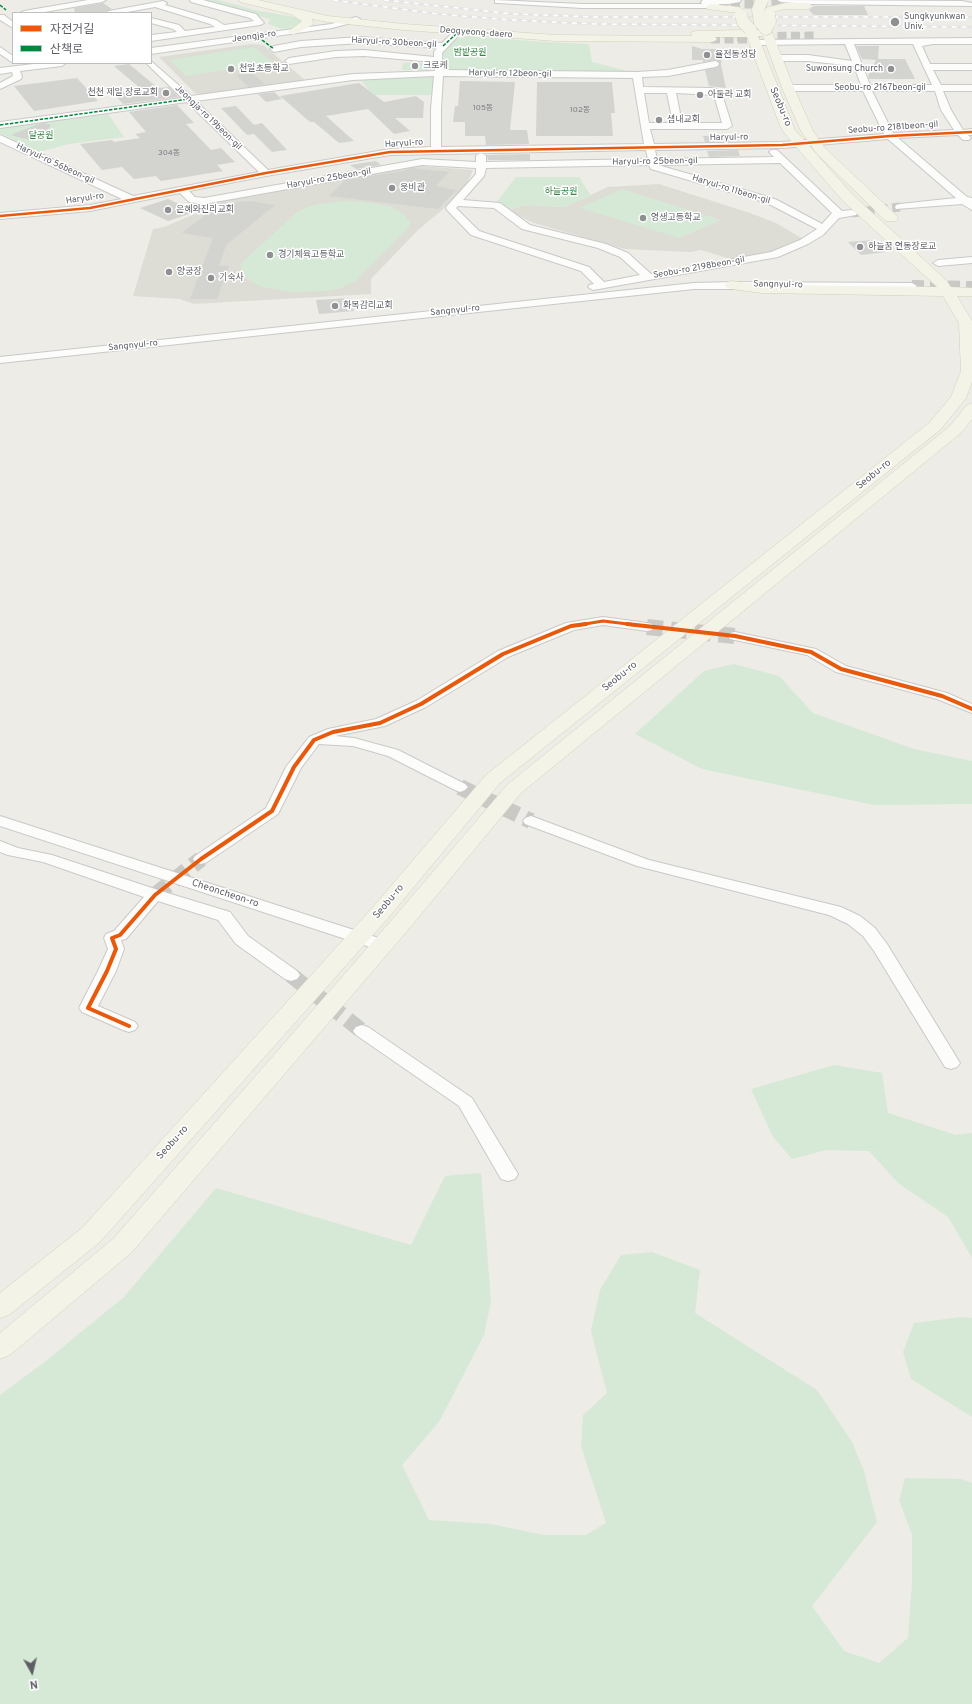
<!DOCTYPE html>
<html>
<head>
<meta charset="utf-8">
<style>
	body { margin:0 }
	#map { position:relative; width:972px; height:1704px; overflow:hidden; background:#edece7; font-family:Overpass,"Noto Sans KR",sans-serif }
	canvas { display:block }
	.legend { position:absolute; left:12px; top:12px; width:140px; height:52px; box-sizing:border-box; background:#fff; border:1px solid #bebfc1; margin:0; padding:5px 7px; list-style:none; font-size:12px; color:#5d5f65 }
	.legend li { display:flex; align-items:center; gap:8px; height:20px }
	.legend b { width:20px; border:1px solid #bebfc1 }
	.north { position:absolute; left:12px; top:1652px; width:40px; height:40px; -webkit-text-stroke:3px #fff; paint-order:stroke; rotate:172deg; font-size:11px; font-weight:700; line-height:16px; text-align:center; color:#5d5f65 }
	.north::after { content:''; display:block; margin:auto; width:14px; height:18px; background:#5d5f65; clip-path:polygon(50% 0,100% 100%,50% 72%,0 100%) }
</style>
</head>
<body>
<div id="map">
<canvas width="972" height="1704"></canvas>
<ul class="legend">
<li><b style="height:5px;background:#e8590c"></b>자전거길</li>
<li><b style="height:5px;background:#00873e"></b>산책로</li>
</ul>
<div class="north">N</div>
</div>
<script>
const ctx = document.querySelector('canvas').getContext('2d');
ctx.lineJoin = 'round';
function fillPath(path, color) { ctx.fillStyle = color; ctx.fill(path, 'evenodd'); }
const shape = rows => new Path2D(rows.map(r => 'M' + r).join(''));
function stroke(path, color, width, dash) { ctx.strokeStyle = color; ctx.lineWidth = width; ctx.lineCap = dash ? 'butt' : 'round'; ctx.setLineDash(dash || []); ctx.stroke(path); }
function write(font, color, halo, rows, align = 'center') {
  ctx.font = font + ' Overpass,"Noto Sans KR",sans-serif'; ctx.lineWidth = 3; ctx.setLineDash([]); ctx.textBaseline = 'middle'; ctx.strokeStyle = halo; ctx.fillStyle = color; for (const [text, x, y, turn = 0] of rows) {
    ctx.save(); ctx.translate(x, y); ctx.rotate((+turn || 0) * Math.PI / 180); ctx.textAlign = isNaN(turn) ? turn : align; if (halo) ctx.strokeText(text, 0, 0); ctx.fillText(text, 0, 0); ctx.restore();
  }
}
const education = shape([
	[252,44,263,45,305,80,206,95,195,93,159,57],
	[420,166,473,170,467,183,442,210,418,230,371,279,371,294,194,304,180,299,133,296,153,229,164,227,202,211,204,204],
	[659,184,750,213,776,223,803,239,770,254,734,260,701,250,690,252,625,249,534,223,508,211,520,206,528,205,564,207,608,187]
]);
const green = shape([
	[205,0,218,0,259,11,295,17,302,21,295,27,282,29,268,24,270,19],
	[467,36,543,42,589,44,592,62,636,73,445,70,445,60,441,51,455,40],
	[254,47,274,63,186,76,169,60],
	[403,63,428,63,428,70,402,70],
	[429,76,434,78,433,95,373,95,360,79],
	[106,111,124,137,69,144,39,152,0,133,0,127],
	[516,177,579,177,591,196,564,207,528,205,520,206,508,211,495,204],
	[622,189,721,220,679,238,580,208],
	[345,201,367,202,390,206,404,214,411,223,408,228,355,281,341,288,328,291,292,292,262,287,249,280,242,273,240,264,297,212,307,207,318,204],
	[734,664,779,676,813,713,914,749,972,761,972,804,874,805,702,769,635,734,704,671],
	[834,1065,882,1073,888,1113,956,1135,972,1133,972,1258,948,1217,899,1184,869,1151,826,1150,792,1159,773,1137,751,1089],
	[481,1173,491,1301,484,1335,439,1422,402,1465,429,1520,491,1524,544,1535,586,1535,606,1523,581,1446,583,1415,607,1393,591,1331,600,1290,621,1255,652,1252,700,1270,695,1313,817,1390,852,1442,864,1471,877,1522,812,1606,844,1651,879,1663,908,1638,912,1583,912,1535,899,1500,905,1478,961,1479,972,1483,972,1704,0,1704,0,1395,42,1364,124,1297,216,1188,411,1245,445,1176],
	[961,1317,972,1318,972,1417,911,1379,903,1352,914,1323]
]);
const building = shape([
	[103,3,112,9,101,13,75,13,74,8],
	[814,6,864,6,868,15,814,15,809,10],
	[692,46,702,49,722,49,721,65,726,88,709,86,705,70,718,67,720,63,715,60,703,62,703,60,692,60],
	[856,46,879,46,878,59,905,59,915,79,869,79,868,76,876,60,862,59],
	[129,64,158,88,169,87,179,97,123,104,113,93,141,89,114,66],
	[252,73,265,84,249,87,236,75],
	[77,78,98,101,34,111,14,86],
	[460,81,515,82,510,130,527,130,529,144,486,145,485,136,465,136,465,122,453,122,455,106,458,106],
	[537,82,612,82,615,113,611,113,613,136,536,136],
	[359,83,384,102,416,96,424,102,423,118,395,118,410,131,394,134,368,109,326,116,354,141,339,143,314,122,310,122,280,96],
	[274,92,282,99,266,102,258,94],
	[177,105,194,123,186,124,211,150,221,148,235,162,217,165,223,171,161,181,156,176,134,179,122,167,102,170,80,144,112,140,114,142,140,138,135,134,146,132,129,112],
	[236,106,254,125,262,123,287,150,272,152,254,134,247,135,221,108],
	[44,123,51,125,45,133,30,140,11,135,36,125],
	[733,135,735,141,705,142,703,136],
	[738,150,740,156,709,157,707,151],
	[530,154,530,160,488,160,487,155],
	[376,161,381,165,356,169,350,165],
	[411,168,449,172,436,186,456,190,438,209,329,196,345,180,403,171],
	[168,199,195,212,168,221,140,208],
	[251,201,275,205,226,245,219,266,229,266,217,299,190,299,213,238,182,233,217,206,225,207,238,202],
	[873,240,886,252,861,255,848,242],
	[350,298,354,311,319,314,316,300]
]);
const minorTunnelFar2 = shape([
	[704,4,805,4],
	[737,37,815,36],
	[711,39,747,39],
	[852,213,900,207]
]);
const minorTunnelFar1 = shape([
	[912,286,972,287]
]);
const minorTunnel = shape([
	[647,627,735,636],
	[460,787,531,821],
	[155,895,201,859],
	[291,975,362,1031]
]);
const minor = shape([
	[88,0,106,0,102,2,39,13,20,13,24,11,88,0],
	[190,0,203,0,256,14,264,23,260,25,151,41,151,35,177,32,173,29,151,23,151,18,179,25,185,31,215,27,210,24,155,7,122,13,105,13,109,11,163,1,167,3,165,5,216,20,224,25,254,21,250,18,191,2,190,0],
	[495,0,582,4,702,4,701,2,703,0,741,0,740,2,728,4,719,4,719,8,582,8,498,3,495,3,495,0],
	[777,0,962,1,972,3,972,6,809,4,781,2,777,0],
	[0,15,4,15,13,22,13,28,0,20,0,15],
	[356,17,360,19,359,21,332,28,151,54,151,48,331,24,356,17],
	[456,31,460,34,442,53,443,70,637,72,668,70,715,61,718,62,719,64,718,66,715,67,668,76,642,77,643,87,713,88,721,91,732,126,727,129,650,129,654,144,782,142,884,134,863,91,788,91,784,88,788,85,861,85,854,66,808,61,777,61,773,58,777,55,808,55,852,61,845,44,754,45,751,44,750,42,751,40,972,38,972,44,933,44,922,46,930,64,972,64,972,70,933,70,941,85,972,85,972,91,943,91,951,110,963,130,972,129,972,135,968,135,971,138,969,140,963,140,958,135,898,138,967,197,972,198,972,210,962,204,896,209,895,207,896,205,900,204,956,198,888,139,782,148,655,150,657,159,774,157,769,152,771,150,777,150,842,211,852,210,857,213,856,215,839,218,823,235,808,244,778,257,593,290,588,287,589,285,594,284,581,271,471,235,447,210,446,208,447,206,476,174,476,168,422,165,204,204,189,202,180,193,90,211,0,219,0,213,90,205,122,199,0,142,0,135,133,196,259,172,187,102,0,128,0,122,182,98,146,63,151,63,151,61,191,96,353,74,435,71,434,62,364,56,336,57,289,64,285,61,289,58,336,51,364,50,434,57,434,52,437,48,360,43,301,47,274,52,270,49,274,46,301,41,360,37,442,43,453,32,456,31],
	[854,44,913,44,932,85,870,85,854,44],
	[434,76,431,109,431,147,390,149,268,170,196,101,353,80,434,76],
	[443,76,633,78,644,144,441,147,441,109,443,76],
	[872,91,935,91,941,110,954,130,893,133,872,91],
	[644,93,667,93,673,123,649,123,644,93],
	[676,93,714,95,722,123,682,123,676,93],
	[646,150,648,159,486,162,486,156,481,153,476,156,476,162,422,159,204,198,195,197,189,191,266,176,390,155,646,150],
	[780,163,832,213,822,224,775,199,658,165,780,163],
	[649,165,651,169,767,203,817,229,800,240,771,252,651,274,628,253,606,244,530,225,500,203,463,200,484,176,486,168,649,165],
	[458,206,494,208,522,229,598,248,620,257,640,275,604,282,589,267,479,231,456,208,458,206],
	[0,47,13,56,13,63,0,54,0,47],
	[42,63,66,63,62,66,20,71,22,77,21,79,0,89,0,83,13,76,12,72,0,74,0,68,42,63],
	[972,257,972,263,938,266,933,263,938,260,972,257],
	[732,282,912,283,917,286,912,289,694,289,0,363,0,357,694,283,732,282],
	[603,617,647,623,652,624,654,627,652,630,647,631,603,625,574,630,508,657,426,707,385,726,335,736,354,738,398,750,465,784,468,787,465,790,460,792,455,790,388,756,353,746,319,744,301,768,278,814,207,862,201,864,195,862,193,859,195,856,266,808,286,767,309,737,328,729,376,719,416,701,498,651,566,623,603,617],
	[735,632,816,649,846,666,947,693,972,704,972,713,937,699,836,672,807,655,730,639,728,636,730,633,735,632],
	[0,816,388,941,390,945,388,949,382,950,376,949,0,826,0,816],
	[531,816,649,860,841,907,860,916,875,928,887,944,960,1063,957,1067,951,1069,945,1067,874,951,863,936,848,924,829,915,637,866,525,824,523,821,525,818,531,816],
	[0,841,18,848,52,855,161,891,230,912,248,936,297,971,300,975,297,979,291,981,285,979,236,944,218,920,158,901,126,939,121,940,124,949,116,971,98,1006,135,1022,138,1026,135,1030,129,1032,123,1030,82,1012,79,1008,98,971,108,949,104,938,106,934,114,931,144,897,43,862,8,855,0,852,0,841],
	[362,1025,368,1027,472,1098,518,1174,515,1179,508,1181,501,1179,459,1106,356,1035,353,1031,356,1027,362,1025]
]);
const major = shape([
	[239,0,258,0,328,16,404,24,556,35,692,36,691,34,692,32,696,31,745,30,746,27,750,26,754,27,756,30,761,30,762,27,770,27,794,88,813,131,825,148,896,215,898,218,896,221,886,221,817,154,801,131,782,88,763,36,758,36,795,130,853,195,946,280,951,287,972,288,972,296,957,296,972,321,972,382,966,398,941,429,500,783,389,917,100,1242,9,1315,0,1318,0,1293,82,1228,373,907,486,775,929,423,951,397,961,371,959,323,943,296,762,293,732,289,727,288,725,285,727,282,732,281,762,285,937,287,843,201,786,135,780,126,747,37,715,37,717,39,715,41,711,42,556,41,404,30,328,22,312,19,313,23,312,25,293,35,288,32,302,21,290,14,240,2,239,0],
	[785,3,808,3,813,6,808,9,785,9,769,13,764,10,765,8,785,3],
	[711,4,739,7,744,10,739,13,707,9,706,7,711,4],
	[972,403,972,419,962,432,521,793,413,924,132,1252,10,1355,0,1359,0,1333,114,1238,397,914,507,785,950,426,967,405,972,403]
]);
const rail = shape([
	[333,0,438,14,511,20,595,24,972,27],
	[384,0,513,14,597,17,972,17]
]);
const majorBridge = shape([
	[762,0,758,10,760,22,766,29,770,21,769,15],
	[741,15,743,22,750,29]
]);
const quiet = shape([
	[0,5,6,10],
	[258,37,274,49],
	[443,46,456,34],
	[0,125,189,99]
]);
const cyclewayFar2 = shape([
	[0,216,90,208,266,173,390,152,782,145,890,136,972,132]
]);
const cyclewayFar1 = shape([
	[579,625,603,621,636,625]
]);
const cycleway = shape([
	[627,624,735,636,811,652,841,669,942,696,972,709],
	[129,1026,88,1008,107,971,116,949,112,938,120,935,155,895,201,859,272,811,294,767,314,740,333,732,380,723,421,704,503,654,571,626,586,624]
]);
const markers = [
	[895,22,5,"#8f9092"],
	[707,55,4,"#8f9092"],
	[415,66,4,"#8f9092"],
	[231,69,4,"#8f9092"],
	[891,69,4,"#8f9092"],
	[166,93,4,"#8f9092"],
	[700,95,4,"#8f9092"],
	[659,120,4,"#8f9092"],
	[392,188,4,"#8f9092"],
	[168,210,4,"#8f9092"],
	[643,218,4,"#8f9092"],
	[860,247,4,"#8f9092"],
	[270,255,4,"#8f9092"],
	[169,272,4,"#8f9092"],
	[211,278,4,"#8f9092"],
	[335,306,4,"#8f9092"]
];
const numberNames = [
	["105동",483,108],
	["102동",580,110],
	["304동",169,153]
];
const farPoinames = [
	["Sungkyunkwan",904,17],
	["Univ.",904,27],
	["율전동성당",715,55],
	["크로케",423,66],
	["천일초등학교",239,69],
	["Suwonsung Church",883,69,"right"],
	["천천 제일 장로교회",158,93,"right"],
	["아둘라 교회",708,95],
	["샘내교회",667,120],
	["웅비관",400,188],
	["은혜와진리교회",176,210],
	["영생고등학교",651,218],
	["하늘꿈 연동장로교",868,247],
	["경기체육고등학교",278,255],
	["양궁장",177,272],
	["기숙사",219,278],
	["화목감리교회",343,306]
];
const farStreetnames = [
	["Deogyeong-daero",476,33,4],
	["Jeongja-ro",254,37,-8],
	["Haryul-ro 30beon-gil",394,43,3],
	["Haryul-ro 12beon-gil",510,74,1],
	["Seobu-ro 2167beon-gil",880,88],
	["Jeongja-ro 19beon-gil",208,118,44],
	["Seobu-ro 2181beon-gil",893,128,-4],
	["Haryul-ro",729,138,-1],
	["Haryul-ro",404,144,-4],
	["Haryul-ro 25beon-gil",655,162,-1],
	["Haryul-ro 56beon-gil",55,164,25],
	["Haryul-ro 25beon-gil",329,179,-10],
	["Haryul-ro 11beon-gil",731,190,17],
	["Haryul-ro",85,199,-8],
	["Seobu-ro 2198beon-gil",699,268,-10],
	["Sangnyul-ro",778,285,1],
	["Sangnyul-ro",455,311,-6],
	["Sangnyul-ro",133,346,-6]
];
const farParknames = [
	["밤밭공원",470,53],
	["달공원",41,136],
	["하늘공원",561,192]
];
const streetNames = [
	["Seobu-ro",780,107,67],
	["Seobu-ro",874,475,-39],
	["Seobu-ro",620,677,-39],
	["Cheoncheon-ro",225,894,18],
	["Seobu-ro",389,902,-50],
	["Seobu-ro",173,1143,-48]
];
fillPath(education, '#dddcd5');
fillPath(green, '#d5e9d6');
fillPath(building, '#d3d3d0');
stroke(minorTunnelFar2, '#c9c9c6', 9, [9, 4.5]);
stroke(minorTunnelFar1, '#c9c9c6', 12, [12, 6]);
stroke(minorTunnel, '#c9c9c6', 16, [16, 8]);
stroke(minor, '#cac9c9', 2);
stroke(major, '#d4d0b6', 1);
fillPath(minor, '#fcfcfb');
fillPath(major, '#f3f3e8');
stroke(rail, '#e4e4e3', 2.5);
stroke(rail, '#fff', 1.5, [5]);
stroke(majorBridge, '#d4d0b6', 13, []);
stroke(majorBridge, '#f3f3e8', 12);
stroke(quiet, '#00873e', 1.5, [3.5, 1.5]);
stroke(cyclewayFar2, '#e8590c', 2.5);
stroke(cyclewayFar1, '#e8590c', 3);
stroke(cycleway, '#e8590c', 4);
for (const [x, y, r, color] of markers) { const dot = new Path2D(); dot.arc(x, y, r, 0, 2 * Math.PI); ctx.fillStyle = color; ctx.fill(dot); stroke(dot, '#fff', 1.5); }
write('8px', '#7c7d81', null, numberNames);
write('9px', '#5d5f65', '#fff', farPoinames, 'left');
write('9px', '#5d5f65', '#fff', farStreetnames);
write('9px', '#368346', '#fff', farParknames);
write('10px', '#5d5f65', '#fff', streetNames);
</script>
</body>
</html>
